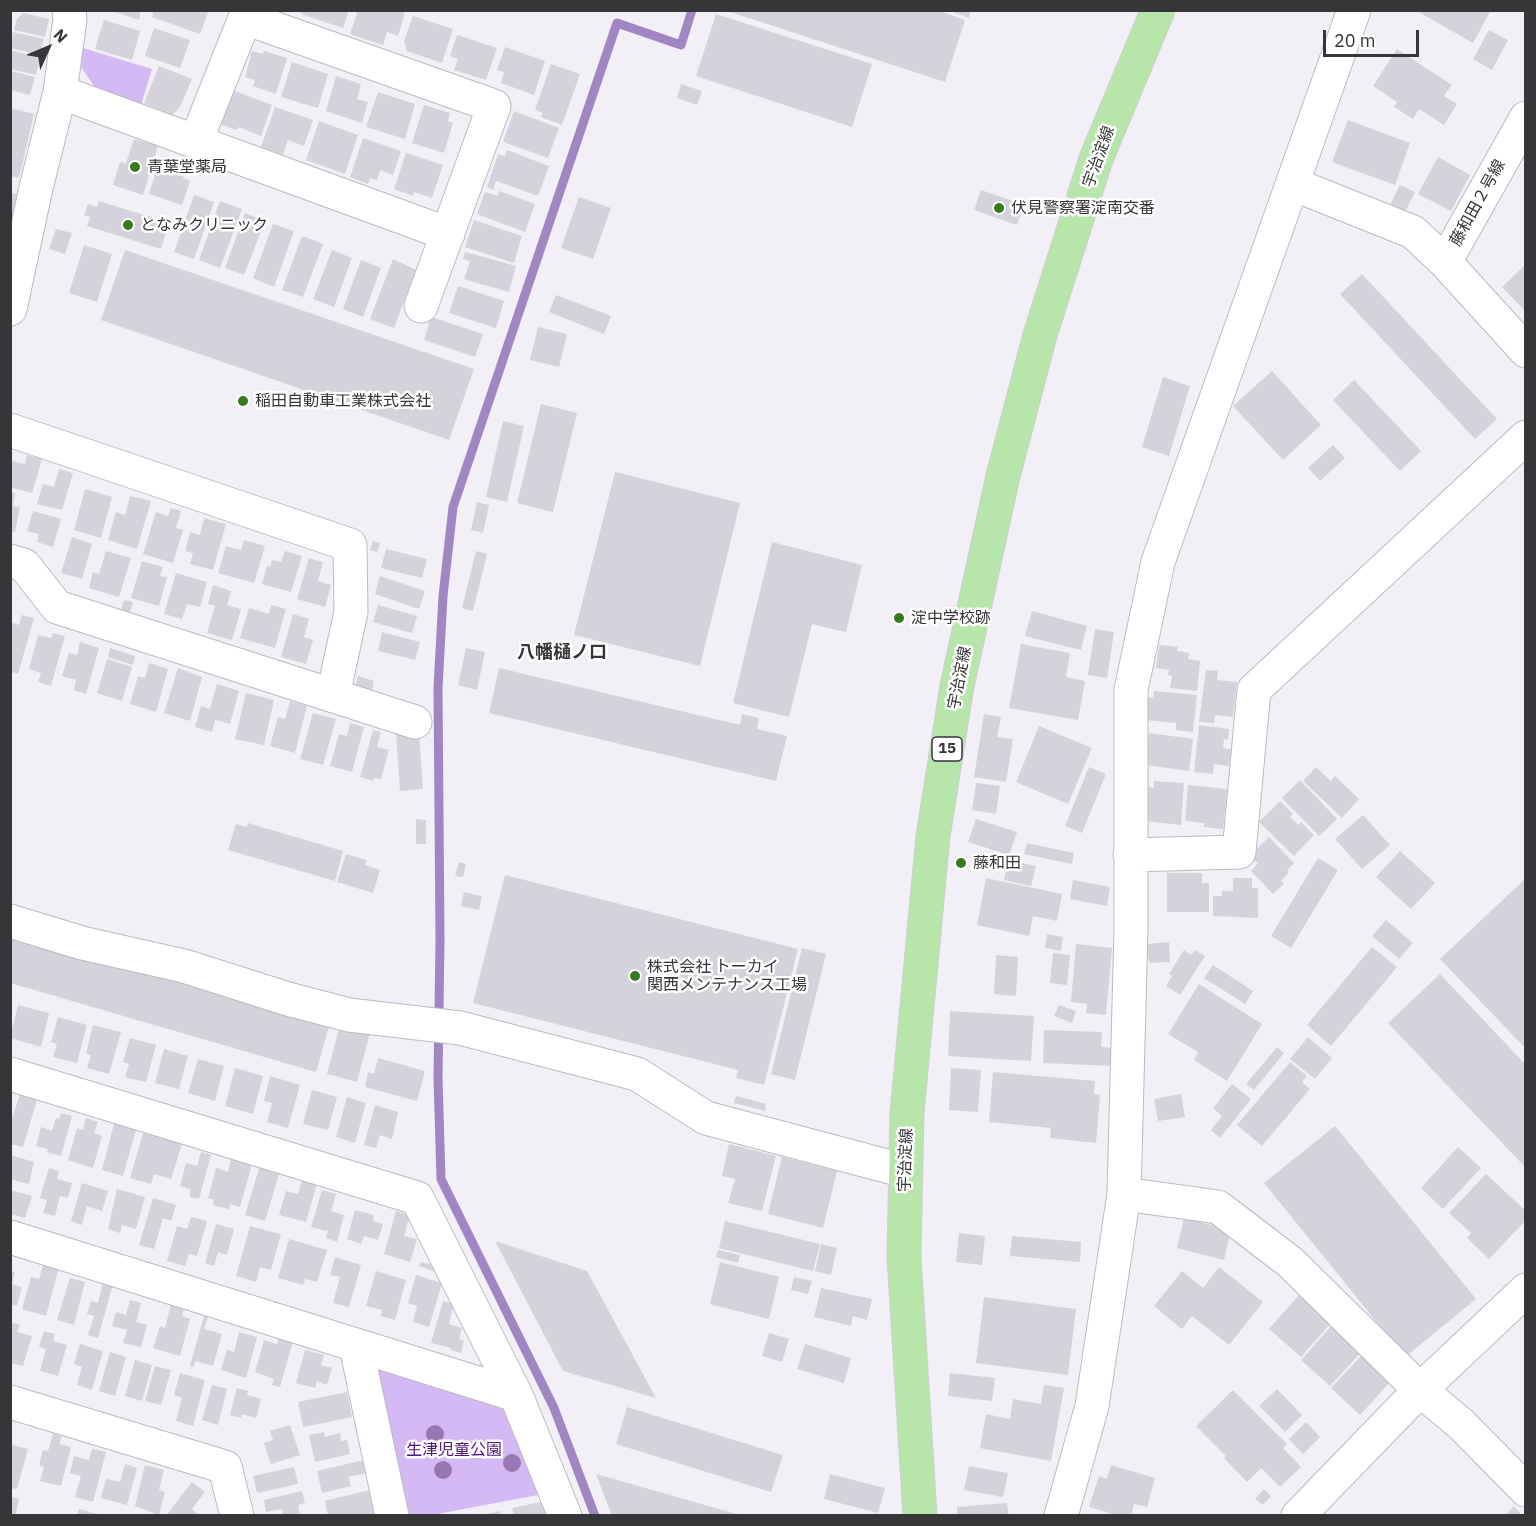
<!DOCTYPE html>
<html>
<head>
<meta charset="utf-8">
<style>
	body { margin:0 }
	#map { position:relative; width:1536px; height:1526px; overflow:hidden; background:#f2eff7; font-family:"IBM Plex Sans",sans-serif }
	canvas { display:block }
	.frame { position:absolute; inset:0; border:12px solid #363538; pointer-events:none }
	.north { position:absolute; left:18px; top:18px; width:60px; height:60px; -webkit-text-stroke:4px #fff; paint-order:stroke; rotate:46deg; font-size:16px; font-weight:700; line-height:24px; text-align:center; color:#363538 }
	.north::after { content:''; display:block; margin:auto; width:21px; height:27px; background:#363538; clip-path:polygon(50% 0,100% 100%,50% 72%,0 100%) }
	.scale { position:absolute; left:1323px; top:30px; width:96px; height:27px; box-sizing:border-box; border:3px solid #363538; border-top:0; padding-left:8px; font-size:18px; line-height:21px; white-space:nowrap; color:#363538; -webkit-text-stroke:4px #fff; paint-order:stroke }
</style>
</head>
<body>
<div id="map">
<canvas width="1536" height="1526"></canvas>
<div class="frame"></div>
<div class="north">N</div>
<div class="scale">20 m</div>
</div>
<script>
const ctx = document.querySelector('canvas').getContext('2d');
ctx.lineJoin = 'round';
function fillPath(path, color) { ctx.fillStyle = color; ctx.fill(path, 'evenodd'); }
const shape = rows => new Path2D(rows.map(r => 'M' + r).join(''));
function stroke(path, color, width, dash) { ctx.strokeStyle = color; ctx.lineWidth = width; ctx.lineCap = dash ? 'butt' : 'round'; ctx.setLineDash(dash || []); ctx.stroke(path); }
function write(font, color, halo, rows, align = 'center') {
  ctx.font = font + ' "IBM Plex Sans","Noto Sans JP",sans-serif'; ctx.lineWidth = 5; ctx.setLineDash([]); ctx.textBaseline = 'middle'; ctx.strokeStyle = halo; ctx.fillStyle = color; for (const [text, x, y, turn = 0] of rows) {
    ctx.save(); ctx.translate(x, y); ctx.rotate((+turn || 0) * Math.PI / 180); ctx.textAlign = isNaN(turn) ? turn : align; if (halo) ctx.strokeText(text, 0, 0); ctx.fillText(text, 0, 0); ctx.restore();
  }
}
const green = shape([
	[83,48,152,69,140,108,99,93,81,67],
	[371,1360,496,1401,515,1421,543,1494,432,1515,407,1515]
]);
const stream = shape([
	[595,1516,554,1408,441,1179,438,1078,440,940,438,688,443,596,453,507,617,23,681,45,692,10]
]);
const building = shape([
	[109,10,141,10,139,20],
	[154,10,209,10,200,34,152,17],
	[302,10,349,10,343,28,301,14],
	[358,10,396,10,405,13,398,36,387,32,383,45,350,34],
	[724,10,937,10,965,20,945,82],
	[947,10,971,10,969,18],
	[1415,10,1491,10,1473,43],
	[23,13,49,19,45,37,14,30,17,19],
	[716,14,872,64,852,127,696,76],
	[413,16,453,29,442,63,407,51,404,41],
	[104,20,140,31,132,60,95,49],
	[154,28,190,40,180,68,145,56],
	[1489,30,1508,40,1492,70,1473,59],
	[13,32,44,39,40,55,10,48],
	[457,35,497,48,486,80,454,70,458,59,450,56],
	[505,47,545,61,534,95,501,83,504,72,497,70],
	[1397,49,1452,85,1444,96,1457,104,1444,125,1419,109,1413,119,1394,107,1397,102,1373,86],
	[10,50,40,58,36,75,10,69],
	[252,51,263,54,264,51,287,58,276,94,253,86,255,80,245,77],
	[292,62,328,74,318,108,281,97],
	[551,64,580,74,562,125,541,117,543,113,535,110],
	[159,66,192,79,180,107,172,115,144,103],
	[10,71,35,77,30,95,10,90],
	[336,76,361,84,357,99,368,102,362,123,326,111],
	[681,84,702,91,697,105,677,98],
	[232,90,272,105,261,136,238,127,237,130,220,124],
	[378,92,415,104,405,139,366,127],
	[424,105,450,113,448,121,453,123,444,153,412,143],
	[275,107,313,120,304,146,288,140,283,155,261,147],
	[10,108,34,114,19,178,10,176],
	[514,111,559,128,548,158,503,142],
	[1348,120,1410,143,1395,185,1332,162],
	[319,121,358,135,345,174,306,160],
	[363,138,401,151,393,175,380,170,377,180,370,178,368,184,350,177],
	[134,139,158,146,143,195,113,185,120,162,126,163],
	[507,150,549,166,538,196,496,181,493,190,487,187,498,154,505,156],
	[406,153,443,165,432,198,414,192,413,196,394,189],
	[161,156,187,164,183,178,190,181,182,205,149,194],
	[1438,157,1470,175,1451,211,1418,194],
	[1400,185,1415,192,1405,212,1390,205],
	[981,190,1024,205,1017,225,974,210],
	[499,191,535,204,525,232,477,214,485,192,498,196],
	[10,193,20,195,13,227,10,227],
	[194,195,214,202,194,259,174,252],
	[579,197,611,208,593,259,561,248],
	[99,201,169,223,161,249,87,226,90,217,84,215,88,204,97,207],
	[220,201,242,209,220,268,199,260],
	[245,213,265,221,244,275,225,268],
	[474,220,522,236,514,263,465,247],
	[273,224,294,231,274,287,253,278],
	[56,229,72,233,65,254,49,249],
	[302,236,323,244,303,297,282,290],
	[84,245,112,254,97,302,69,293],
	[125,250,474,369,449,440,101,320],
	[332,250,352,258,334,307,313,299],
	[465,252,516,266,509,292,464,279,470,261,463,259],
	[393,259,416,270,394,328,370,319],
	[361,260,381,268,363,317,343,309],
	[1526,264,1526,312,1502,287],
	[1362,274,1497,419,1475,439,1340,294],
	[458,286,504,301,496,328,449,313],
	[556,295,611,316,604,334,549,312],
	[431,317,483,334,475,357,424,340],
	[538,327,567,334,559,367,530,360],
	[1272,371,1321,425,1283,460,1233,406],
	[1163,377,1190,386,1169,456,1142,447],
	[1354,380,1421,451,1400,471,1333,400],
	[541,404,577,413,553,512,517,503],
	[503,421,524,426,507,502,486,497],
	[1333,445,1345,458,1320,481,1308,468],
	[27,455,42,459,32,493,10,487,10,460,25,464],
	[59,469,73,473,62,510,37,504,43,484,54,487],
	[615,472,740,503,700,666,574,635],
	[85,489,112,497,101,538,74,530],
	[10,492,15,493,13,506,20,507,15,532,10,531],
	[130,496,151,501,137,549,108,540,116,512,125,515],
	[477,502,489,505,483,533,471,530],
	[171,508,181,511,176,528,183,530,173,563,143,554,156,512,168,516],
	[33,511,61,519,53,547,37,542,39,534,27,531],
	[204,518,226,524,213,570,190,564,193,553,185,551,190,532,200,535],
	[72,537,92,544,82,579,61,573],
	[244,540,265,546,254,583,218,573,226,546,241,550],
	[373,541,380,543,377,552,370,550],
	[772,542,862,565,846,632,812,624,789,717,733,703],
	[386,549,427,559,422,578,381,568],
	[106,551,131,558,119,597,89,588,93,572,99,574],
	[285,551,302,556,291,592,262,584,267,566,270,567,272,560,281,562],
	[476,551,487,554,473,611,462,608],
	[309,558,323,562,318,581,331,585,325,607,297,599],
	[142,561,163,567,160,576,167,577,159,606,131,598],
	[176,573,207,582,200,607,187,604,182,619,164,614],
	[380,576,425,591,419,609,375,594],
	[213,585,231,591,227,605,241,609,232,640,207,633,215,606,208,604],
	[124,600,133,602,130,612,121,610],
	[271,605,286,609,275,648,240,638,249,608,269,614],
	[378,605,417,616,412,633,373,622],
	[1032,611,1087,626,1081,650,1025,636],
	[293,614,309,619,304,637,313,640,306,664,281,657],
	[22,615,34,618,18,674,10,671,10,622,19,625],
	[1095,629,1114,632,1107,678,1088,675],
	[382,632,420,642,415,660,378,651],
	[53,633,65,636,51,686,38,682,41,673,29,669,38,635,51,638],
	[80,642,99,648,86,694,74,690,76,680,62,676,69,653,77,655],
	[1021,644,1070,653,1066,677,1085,681,1078,720,1009,708],
	[1159,645,1178,647,1177,651,1189,653,1188,659,1200,661,1197,691,1170,688,1172,676,1168,675,1169,670,1156,668],
	[110,648,135,656,133,665,108,657],
	[466,648,485,652,477,690,458,685],
	[107,659,132,667,122,701,97,693],
	[149,663,168,669,156,712,130,704,138,676,145,678],
	[178,668,202,677,190,721,164,713],
	[499,668,740,725,742,714,759,718,757,729,787,736,776,781,489,713],
	[1206,670,1218,671,1217,680,1237,682,1233,717,1215,715,1214,723,1199,722],
	[358,676,374,681,371,694,354,690],
	[217,684,239,691,230,724,215,720,212,732,195,727,201,706,210,709],
	[1154,691,1197,695,1193,732,1176,730,1176,723,1145,720,1147,697,1153,698],
	[246,693,274,700,264,745,235,739],
	[290,701,307,706,295,753,270,746,278,717,285,719],
	[313,713,336,719,323,765,300,759],
	[984,714,1001,717,997,737,1013,739,1006,782,974,777],
	[350,723,364,727,352,772,330,766,339,734,347,736],
	[1199,725,1229,729,1228,740,1224,739,1223,748,1231,749,1229,766,1214,764,1213,774,1194,772],
	[1039,726,1092,748,1068,804,1016,782],
	[373,730,381,732,377,747,389,750,381,779,374,778,373,781,360,777],
	[419,732,423,789,400,791,396,733],
	[1149,733,1193,739,1189,771,1145,765],
	[1089,767,1106,774,1082,833,1065,826],
	[1316,767,1331,781,1335,776,1359,799,1342,818,1303,781],
	[1300,780,1337,819,1319,836,1282,798],
	[1154,781,1184,783,1181,825,1145,821,1148,787,1154,788],
	[976,783,1000,786,996,814,972,810],
	[1188,785,1227,789,1223,829,1204,827,1204,823,1185,821],
	[1280,801,1293,814,1290,817,1298,825,1301,822,1314,835,1294,856,1259,822],
	[1363,815,1390,845,1362,869,1335,839],
	[416,819,426,820,426,844,416,844],
	[976,819,1017,832,1009,855,968,842],
	[248,823,343,851,335,881,228,850,236,824,247,827],
	[1269,837,1294,863,1287,870,1289,872,1281,881,1284,884,1273,894,1251,871,1258,863,1252,858,1256,855,1253,852],
	[1027,843,1074,853,1072,864,1024,854],
	[1400,851,1435,883,1411,909,1376,877],
	[346,854,367,860,365,865,380,870,373,893,337,882],
	[1318,858,1338,870,1291,948,1271,936],
	[1008,860,1036,866,1031,886,1004,880],
	[459,862,466,864,463,877,455,876],
	[1167,873,1202,873,1202,883,1209,883,1209,912,1167,912],
	[505,875,798,949,764,1085,736,1078,738,1070,473,1003],
	[986,878,1062,894,1057,921,1033,916,1029,936,977,925],
	[1233,878,1252,878,1252,888,1258,888,1258,918,1213,916,1213,896,1222,896,1222,891,1233,891],
	[1526,878,1526,1049,1440,959],
	[1073,880,1110,887,1107,906,1070,899],
	[464,892,482,896,479,910,461,906],
	[1386,920,1413,943,1399,959,1372,936],
	[10,929,330,1023,316,1072,10,983],
	[1047,934,1063,937,1061,951,1045,948],
	[1169,942,1170,962,1149,963,1147,944],
	[1076,944,1112,948,1106,1015,1086,1013,1087,1004,1071,1002],
	[1372,947,1397,967,1331,1046,1307,1025],
	[802,948,826,954,795,1080,771,1074],
	[1184,950,1191,955,1195,950,1205,956,1180,995,1166,986,1172,976,1169,974],
	[1053,953,1070,955,1067,985,1050,983],
	[996,955,1018,957,1016,996,994,994],
	[1213,965,1253,991,1245,1004,1204,978],
	[1440,974,1526,1065,1526,1168,1388,1023],
	[1199,984,1262,1024,1227,1081,1194,1060,1198,1052,1168,1034],
	[18,1005,49,1013,41,1047,10,1038],
	[1059,1005,1076,1011,1072,1023,1054,1016],
	[950,1011,1034,1016,1031,1061,948,1056],
	[58,1017,87,1025,77,1063,53,1057,57,1044,51,1042],
	[93,1025,121,1032,109,1074,87,1068,91,1055,86,1054],
	[340,1025,370,1033,357,1082,327,1074],
	[1044,1030,1102,1032,1101,1047,1115,1048,1114,1066,1043,1063],
	[1308,1037,1332,1058,1315,1079,1290,1059],
	[130,1038,156,1045,146,1082,125,1077,129,1064,123,1062],
	[1277,1047,1284,1053,1254,1090,1246,1084],
	[164,1049,188,1056,179,1089,155,1083],
	[378,1058,425,1071,417,1101,365,1087,368,1072,374,1074],
	[198,1059,224,1066,215,1101,188,1093],
	[1290,1062,1307,1076,1302,1082,1310,1089,1262,1146,1237,1125],
	[235,1068,263,1076,253,1114,225,1106],
	[951,1068,981,1070,978,1112,949,1110],
	[993,1072,1095,1081,1094,1094,1100,1095,1096,1143,1050,1138,1051,1128,989,1122],
	[270,1076,300,1085,288,1128,267,1122,272,1103,264,1101],
	[1232,1084,1251,1099,1220,1138,1211,1130,1222,1116,1213,1108],
	[312,1090,337,1097,328,1130,303,1124],
	[1181,1094,1185,1117,1158,1121,1154,1099],
	[20,1095,37,1100,23,1147,10,1144,10,1123],
	[736,1096,766,1104,765,1111,734,1103],
	[347,1097,366,1103,355,1143,336,1137],
	[375,1105,398,1112,392,1139,380,1135,376,1148,364,1145],
	[61,1113,72,1116,61,1156,47,1152,48,1149,36,1146,41,1127,52,1131,56,1118,59,1119],
	[86,1118,98,1122,94,1133,102,1136,93,1168,68,1160,77,1128,83,1130],
	[115,1120,137,1126,123,1176,102,1170],
	[1335,1126,1476,1299,1405,1357,1264,1183],
	[143,1133,182,1144,171,1179,154,1174,151,1184,130,1178],
	[729,1144,776,1156,762,1211,728,1203,735,1179,722,1176],
	[1458,1147,1481,1168,1443,1209,1421,1188],
	[201,1152,211,1155,199,1199,190,1197,190,1189,180,1186,186,1163,197,1166],
	[10,1155,34,1162,29,1184,10,1179],
	[232,1155,253,1161,240,1207,230,1204,229,1209,213,1205,214,1200,208,1198,216,1168,228,1172],
	[782,1157,837,1171,823,1228,768,1214],
	[260,1165,280,1171,265,1221,245,1215],
	[49,1168,59,1171,57,1179,72,1183,68,1198,60,1196,55,1216,43,1213,47,1200,40,1198],
	[1486,1174,1526,1211,1526,1220,1489,1259,1467,1238,1471,1233,1449,1213],
	[303,1176,318,1180,306,1222,279,1215,286,1191,298,1194],
	[82,1183,108,1191,102,1211,87,1206,82,1225,71,1221],
	[117,1189,145,1197,136,1229,122,1225,120,1233,108,1229],
	[10,1190,32,1196,25,1218,10,1214],
	[322,1190,336,1194,331,1211,344,1215,337,1242,326,1238,328,1230,325,1231,311,1227],
	[153,1198,176,1205,171,1221,163,1218,154,1249,139,1245],
	[355,1210,374,1215,373,1221,383,1224,378,1240,364,1236,361,1244,347,1239],
	[396,1211,410,1215,404,1236,417,1239,410,1262,384,1254],
	[191,1217,207,1221,197,1256,189,1254,185,1266,167,1261,177,1226,187,1229],
	[1184,1218,1231,1230,1224,1260,1177,1248],
	[725,1221,820,1244,813,1271,719,1248],
	[216,1224,234,1229,227,1255,218,1252,214,1266,205,1263],
	[250,1226,281,1234,271,1270,260,1267,256,1282,236,1276],
	[959,1233,985,1236,982,1265,956,1262],
	[1012,1236,1081,1242,1080,1262,1010,1256],
	[289,1239,327,1250,317,1282,305,1279,303,1285,278,1278],
	[495,1241,587,1271,656,1398,563,1371],
	[821,1244,837,1248,831,1275,815,1271],
	[718,1250,740,1255,738,1263,716,1257],
	[335,1257,361,1265,349,1307,333,1303,340,1277,330,1275],
	[44,1262,59,1267,46,1316,22,1309,31,1277,39,1279],
	[421,1262,438,1266,436,1272,419,1266],
	[720,1262,779,1277,769,1319,710,1304],
	[1219,1267,1263,1302,1229,1345,1192,1316,1182,1329,1154,1306,1182,1271,1203,1288],
	[10,1271,15,1272,12,1284,22,1287,17,1306,10,1304],
	[376,1271,406,1280,395,1320,381,1316,382,1310,366,1306],
	[416,1275,442,1283,429,1327,413,1322,417,1306,408,1303],
	[794,1277,812,1281,808,1294,791,1290],
	[70,1278,85,1282,74,1325,57,1320],
	[103,1282,113,1284,98,1338,88,1335,94,1316,87,1314,91,1301,98,1303],
	[821,1288,872,1299,867,1320,853,1316,851,1326,814,1317],
	[1300,1294,1331,1323,1301,1357,1269,1329],
	[984,1297,1076,1309,1068,1375,976,1363],
	[130,1300,141,1303,136,1322,147,1325,141,1347,123,1343,127,1330,112,1326,116,1312,126,1315],
	[443,1301,454,1304,449,1324,462,1328,459,1339,464,1341,461,1353,451,1350,451,1348,431,1343],
	[171,1304,184,1308,182,1316,190,1319,180,1356,153,1348,160,1326,165,1328],
	[204,1316,208,1317,204,1329,222,1334,213,1366,195,1361,194,1367,190,1366],
	[10,1322,20,1325,17,1332,32,1336,23,1366,10,1363],
	[1333,1324,1362,1351,1330,1386,1301,1360],
	[44,1331,55,1334,53,1341,67,1345,58,1376,40,1371,46,1349,39,1347],
	[239,1332,257,1337,246,1378,221,1370,227,1349,234,1352],
	[769,1333,789,1339,782,1362,762,1356],
	[279,1336,293,1341,280,1387,272,1385,274,1379,255,1372,264,1340,277,1344],
	[80,1344,103,1351,92,1390,77,1385,82,1367,74,1364],
	[805,1344,851,1358,844,1383,797,1369],
	[305,1350,324,1355,321,1365,332,1368,327,1385,317,1381,315,1388,296,1383],
	[110,1352,126,1357,115,1396,99,1391],
	[1361,1356,1390,1382,1360,1415,1331,1388],
	[135,1360,152,1365,142,1401,125,1396],
	[155,1366,171,1370,161,1405,145,1401],
	[180,1373,205,1380,193,1426,176,1421,182,1398,174,1395],
	[950,1373,995,1378,992,1401,948,1396],
	[212,1385,227,1389,218,1425,202,1420],
	[1044,1385,1064,1388,1051,1461,980,1448,986,1414,1010,1419,1013,1399,1041,1404],
	[237,1388,248,1391,247,1395,261,1399,256,1418,242,1414,241,1418,230,1415],
	[1277,1389,1302,1415,1285,1432,1259,1406],
	[1233,1390,1287,1444,1283,1448,1301,1467,1280,1487,1261,1468,1247,1482,1224,1458,1226,1456,1196,1426],
	[347,1392,352,1417,303,1427,298,1402],
	[627,1407,783,1455,771,1492,616,1444],
	[1306,1422,1320,1437,1303,1454,1289,1439],
	[290,1425,300,1455,271,1464,264,1443,273,1440,270,1431],
	[324,1432,325,1437,340,1433,341,1441,347,1440,350,1454,315,1462,309,1435],
	[53,1434,62,1436,59,1444,71,1447,61,1486,40,1481,44,1467,39,1465,43,1450,48,1451],
	[10,1444,28,1449,17,1489,10,1488],
	[92,1449,106,1452,93,1502,75,1497,81,1476,70,1473,74,1456,89,1460],
	[364,1460,367,1473,348,1477,351,1486,322,1493,317,1471],
	[125,1464,137,1468,127,1505,101,1498,106,1479,120,1482],
	[145,1465,164,1470,159,1490,165,1492,159,1515,135,1506],
	[1111,1465,1155,1478,1147,1507,1134,1504,1131,1516,1119,1516,1089,1507,1099,1476,1107,1479],
	[969,1466,1008,1473,1003,1497,964,1490],
	[294,1467,298,1484,257,1493,253,1476],
	[596,1474,740,1515,740,1516,612,1516],
	[830,1474,885,1488,878,1513,824,1499],
	[192,1482,205,1492,192,1509,200,1516,171,1516,168,1513],
	[1264,1489,1271,1496,1263,1505,1255,1499],
	[370,1490,376,1516,328,1516,325,1501],
	[302,1491,305,1503,298,1505,300,1516,283,1516,282,1509,266,1512,264,1500],
	[10,1496,19,1499,15,1516,10,1516],
	[545,1501,548,1516,514,1516,512,1508],
	[1007,1503,1009,1516,957,1516,957,1507],
	[1514,1506,1523,1516,1505,1516],
	[79,1509,100,1515,100,1516,77,1516],
	[500,1511,501,1516,482,1516,482,1515]
]);
const minor = shape([
	[60,92,448,234],
	[196,141,245,18,494,106,421,306],
	[1293,184,1413,232,1445,262,1526,351],
	[1445,262,1526,118],
	[10,309,36,188,60,92,70,19,69,10],
	[10,430,350,545,351,612,333,695],
	[10,561,24,565,57,607,415,722],
	[1130,855,1239,852,1254,690,1526,437],
	[10,921,82,943,184,966,288,999,349,1015,460,1028,637,1074,706,1118,905,1171],
	[10,1074,417,1198,516,1395,565,1516],
	[1124,1194,1218,1207,1290,1262,1420,1390,1461,1424,1526,1490],
	[10,1237,516,1395],
	[356,1346,392,1516],
	[10,1402,225,1467,237,1516],
	[1061,1516,1092,1406,1124,1194,1131,930,1131,690,1158,562,1354,10],
	[1298,1516,1420,1390,1526,1290]
]);
const major = shape([
	[920,1516,904,1257,907,1113,933,836,957,686,1003,476,1040,335,1096,159,1158,10]
]);
const trees = [
	[435,1434],
	[512,1463],
	[443,1470]
];
const markers = [
	[135,167,6,"#357b1e"],
	[999,208,6,"#357b1e"],
	[128,225,6,"#357b1e"],
	[243,401,6,"#357b1e"],
	[899,618,6,"#357b1e"],
	[961,863,6,"#357b1e"],
	[635,976,6,"#357b1e"]
];
const shields = [
	[947,749,30]
];
const shieldNames = [
	["15",947,749]
];
const streetNames = [
	["宇治淀線",1099,157,-70],
	["藤和田２号線",1478,203,-61],
	["宇治淀線",960,678,-79],
	["宇治淀線",906,1160,-88]
];
const poiNames = [
	["青葉堂薬局",147,167],
	["伏見警察署淀南交番",1011,208],
	["となみクリニック",140,225],
	["稲田自動車工業株式会社",255,401],
	["淀中学校跡",911,618],
	["藤和田",973,863],
	["株式会社 トーカイ",647,967],
	["関西メンテナンス工場",647,985]
];
const parkNames = [
	["生津児童公園",454,1450]
];
const neighbourhoodNames = [
	["八幡樋ノ口",562,653]
];
fillPath(green, '#d4b9f4');
stroke(stream, '#a286c3', 9);
fillPath(building, '#d6d2db');
stroke(minor, '#bdb9c2', 35);
stroke(major, '#cfcfcf', 35);
stroke(minor, '#fff', 33);
stroke(major, '#b6e6a9', 33);
ctx.fillStyle = '#9877b2';
for (const [x, y] of trees) { ctx.beginPath(); ctx.arc(x, y, 9, 0, 2 * Math.PI); ctx.fill(); }
for (const [x, y, r, color] of markers) { const dot = new Path2D(); dot.arc(x, y, r, 0, 2 * Math.PI); ctx.fillStyle = color; ctx.fill(dot); stroke(dot, '#fff', 2); }
for (const [x, y, w] of shields) { const box = new Path2D(); box.roundRect(x - w / 2, y - 12, w, 24, 4.5); ctx.fillStyle = '#fff'; ctx.fill(box); stroke(box, '#363538', 1.5); }
write('bold 15px', '#363538', null, shieldNames);
write('16px', '#363538', '#fff', streetNames);
write('16px', '#363538', '#fff', poiNames, 'left');
write('16px', '#4f1579', '#fff', parkNames);
write('bold 18px', '#363538', '#fff', neighbourhoodNames);
</script>
</body>
</html>
